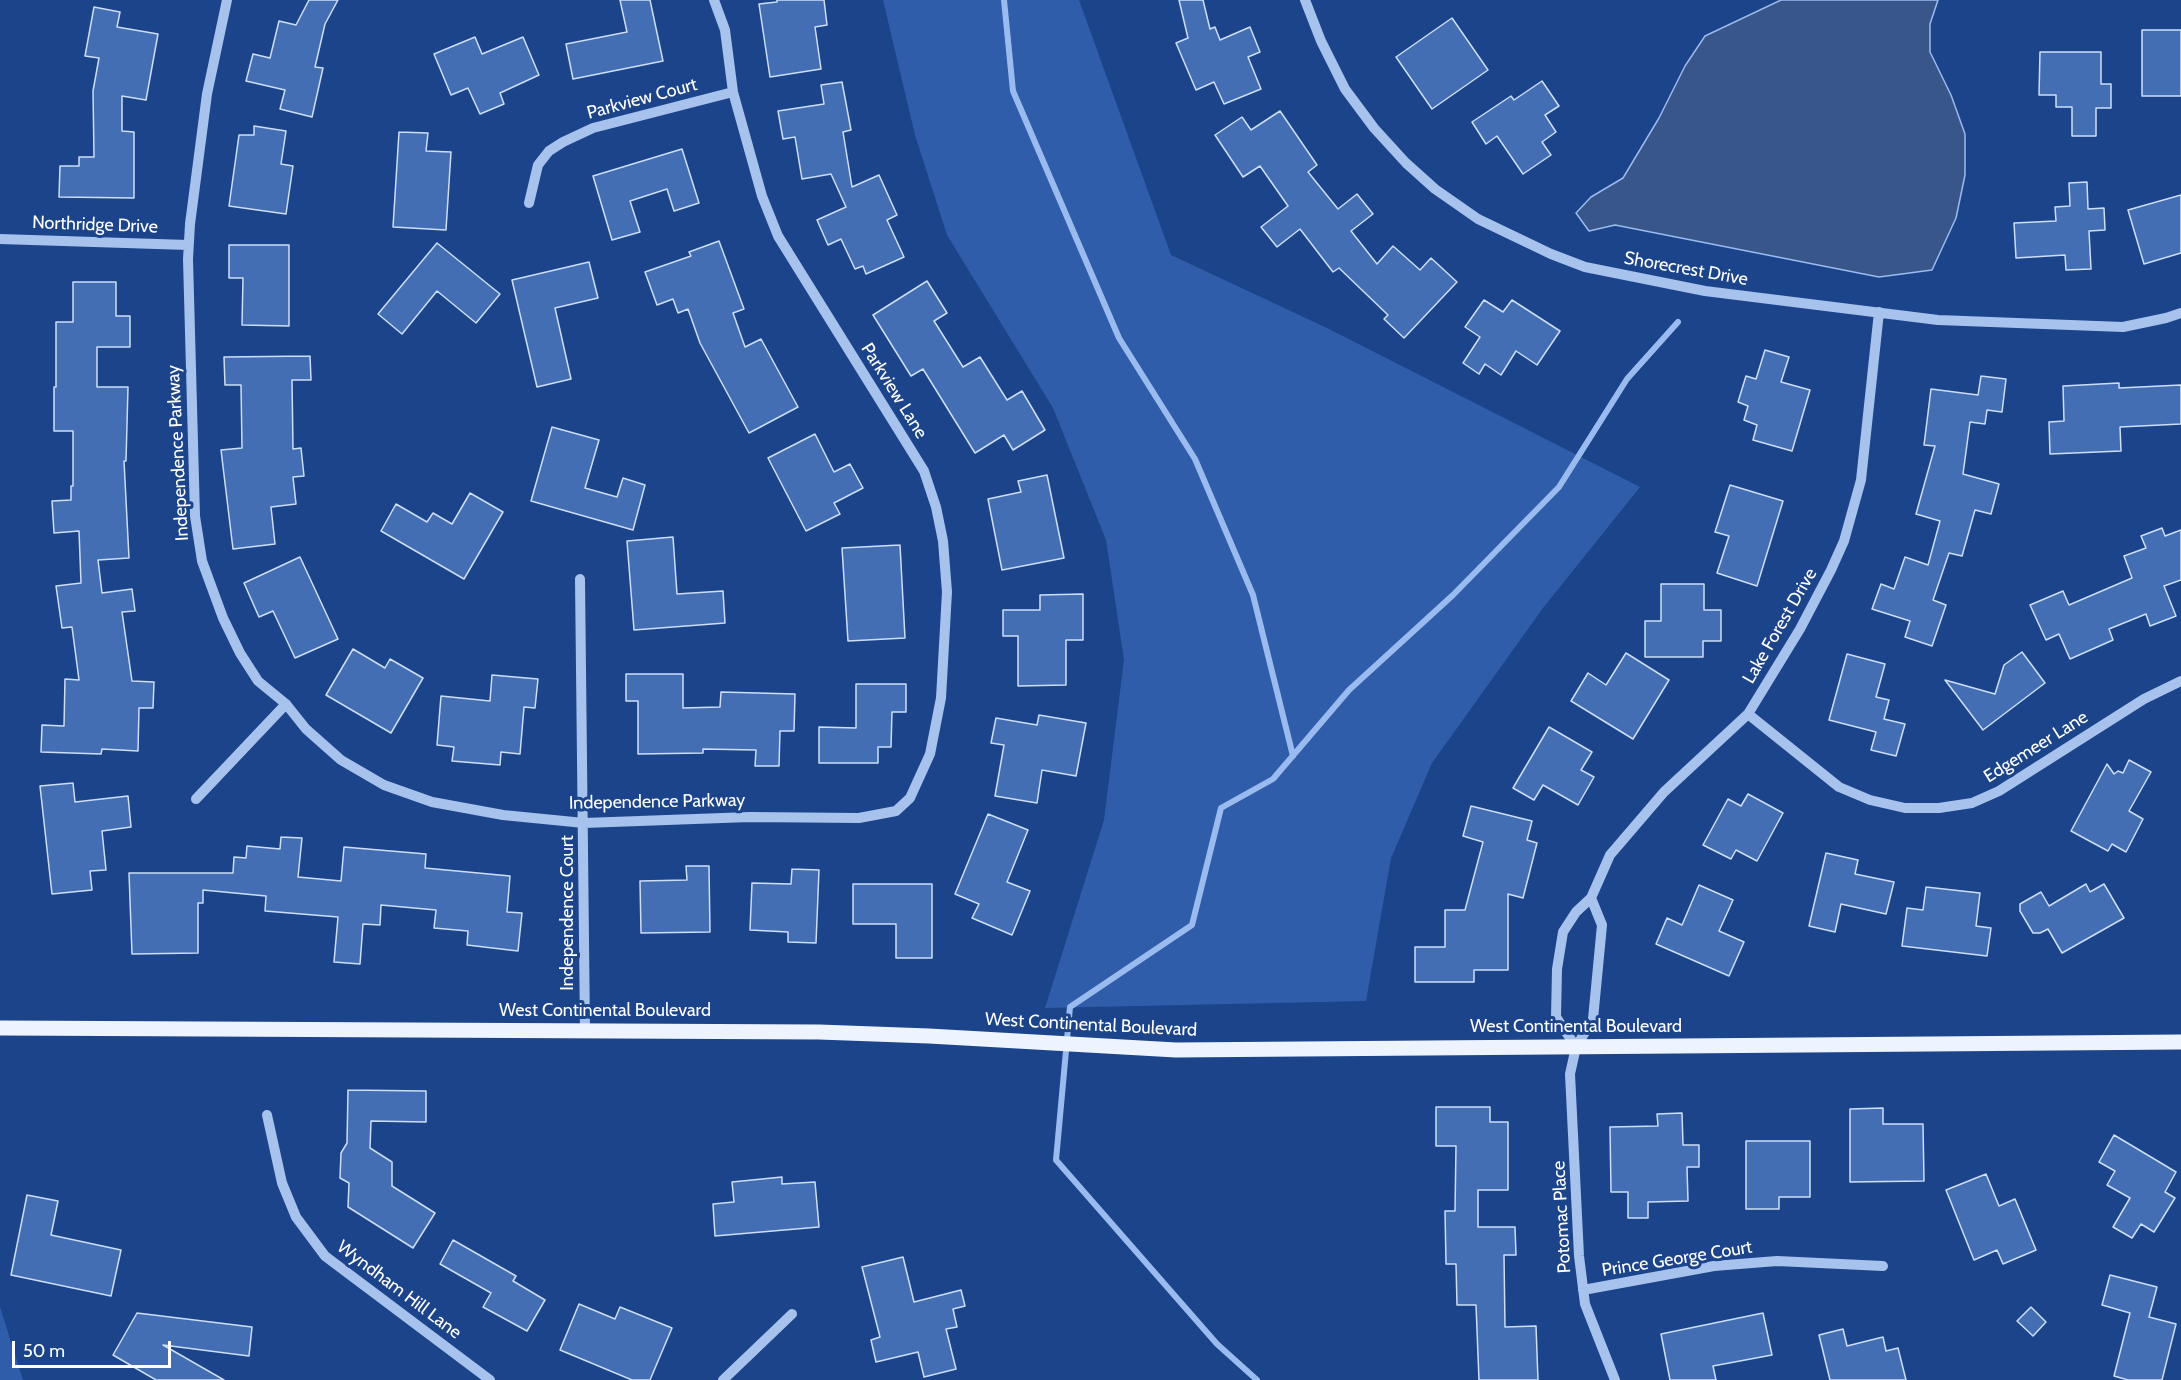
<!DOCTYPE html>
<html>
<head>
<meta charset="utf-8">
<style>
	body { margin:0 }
	#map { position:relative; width:2181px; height:1380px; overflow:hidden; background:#1c448b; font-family:Cabin,sans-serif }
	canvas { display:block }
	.scale { position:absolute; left:12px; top:1341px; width:159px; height:27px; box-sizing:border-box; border:3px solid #fff; border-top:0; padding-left:8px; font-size:18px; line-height:21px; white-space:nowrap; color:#fff; -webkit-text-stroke:4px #1c448b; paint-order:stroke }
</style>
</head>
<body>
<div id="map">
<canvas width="2181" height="1380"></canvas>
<div class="scale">50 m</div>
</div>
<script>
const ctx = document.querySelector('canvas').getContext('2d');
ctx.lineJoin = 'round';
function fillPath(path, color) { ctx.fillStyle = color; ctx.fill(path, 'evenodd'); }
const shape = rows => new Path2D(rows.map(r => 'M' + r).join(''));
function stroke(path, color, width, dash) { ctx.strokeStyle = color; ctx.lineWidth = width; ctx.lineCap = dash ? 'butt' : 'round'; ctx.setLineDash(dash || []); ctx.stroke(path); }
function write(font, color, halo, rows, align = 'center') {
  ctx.font = font + ' Cabin,sans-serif'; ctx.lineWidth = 6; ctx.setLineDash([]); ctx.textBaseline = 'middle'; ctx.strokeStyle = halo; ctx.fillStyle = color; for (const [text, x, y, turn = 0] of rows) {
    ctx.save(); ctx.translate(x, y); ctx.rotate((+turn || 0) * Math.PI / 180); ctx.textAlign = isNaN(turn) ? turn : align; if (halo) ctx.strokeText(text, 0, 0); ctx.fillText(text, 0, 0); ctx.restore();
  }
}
const green = shape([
	[883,0,1079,0,1171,255,1327,328,1640,487,1543,608,1432,763,1391,858,1366,1001,1045,1008,1104,820,1124,660,1106,540,1053,408,947,235,915,135],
	[0,1307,23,1380,0,1380]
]);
const water = shape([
	[1781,0,1938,0,1930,24,1930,52,1951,95,1965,134,1965,175,1956,218,1932,270,1879,277,1615,225,1589,231,1576,213,1591,197,1623,178,1659,118,1685,66,1705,36,1781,0]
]);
const stream = shape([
	[1004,0,1013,91,1119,338,1195,459,1253,595,1293,756],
	[1257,1380,1217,1344,1056,1160,1070,1007,1192,925,1221,808,1273,779,1349,690,1453,595,1559,487,1627,379,1678,322]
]);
const building = shape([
	[309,0,338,0,325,24,315,67,323,68,312,117,280,109,285,90,246,81,253,54,270,58,279,21,296,25,309,0],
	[620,0,650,0,663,61,573,79,566,44,627,32,620,0],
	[777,0,824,0,827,25,815,27,821,69,770,77,759,4,777,2,777,0],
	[1179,0,1203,0,1210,29,1215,27,1220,40,1250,27,1260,52,1248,57,1261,89,1224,104,1214,82,1196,90,1176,43,1188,38,1179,0],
	[94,7,120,12,117,27,158,34,146,100,122,96,122,131,134,132,134,198,59,197,60,166,79,166,79,157,94,157,93,91,99,58,85,56,94,7],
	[1452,18,1488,70,1432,109,1396,57,1452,18],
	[2142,30,2181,30,2181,96,2142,96,2142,30],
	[475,37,482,54,523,37,539,75,500,93,504,104,480,114,468,88,451,95,434,54,475,37],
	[2040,52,2101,52,2101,84,2111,84,2111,108,2096,108,2096,136,2072,136,2072,107,2056,107,2056,95,2039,95,2040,52],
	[1542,81,1559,106,1545,115,1556,132,1542,142,1551,155,1523,174,1497,136,1486,144,1472,122,1511,96,1514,100,1542,81],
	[842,82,851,130,843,132,852,187,879,175,897,215,887,220,904,257,866,274,863,266,855,269,841,239,828,245,817,220,846,207,831,174,802,179,795,137,783,139,778,111,824,104,821,85,842,82],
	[1280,111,1317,165,1308,172,1338,209,1357,194,1373,214,1351,231,1377,264,1393,246,1420,270,1431,258,1457,282,1404,338,1384,319,1388,315,1339,268,1333,272,1300,229,1277,247,1261,227,1288,206,1260,166,1243,177,1215,135,1242,117,1251,130,1280,111],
	[254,126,286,131,281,164,293,166,286,214,229,206,239,135,254,135,254,126],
	[399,132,428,133,426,151,451,152,446,230,393,227,399,132],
	[682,149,699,203,674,211,667,189,630,201,640,232,612,240,593,176,682,149],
	[2087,182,2088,209,2104,208,2105,230,2089,231,2091,269,2066,270,2065,255,2016,258,2014,223,2056,221,2055,207,2070,206,2069,183,2087,182],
	[2181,195,2181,253,2144,264,2128,210,2181,195],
	[719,241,744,309,733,313,745,347,761,339,798,407,749,433,700,343,688,309,678,313,673,299,657,305,645,272,691,256,689,252,719,241],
	[437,243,500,294,476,323,437,291,402,334,378,314,437,243],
	[229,245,289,245,289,326,242,325,243,278,229,278,229,245],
	[589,262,598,298,555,308,571,379,537,387,512,280,589,262],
	[927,281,947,313,934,321,963,367,980,357,1007,400,1022,391,1045,430,1013,450,1004,435,975,453,923,369,911,376,873,315,927,281],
	[73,282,116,282,116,316,130,316,130,347,97,347,97,387,128,387,126,461,124,461,129,558,98,560,102,593,132,589,135,611,122,612,132,681,154,682,153,708,139,708,138,751,102,749,101,754,41,752,42,725,64,726,65,679,79,680,72,627,62,628,56,586,81,583,79,531,54,533,52,501,71,500,71,486,73,486,73,431,54,431,54,387,56,387,56,322,73,322,73,282],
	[1484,300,1503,312,1512,300,1560,331,1537,365,1516,351,1501,375,1485,364,1479,374,1463,363,1480,337,1465,327,1484,300],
	[1765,350,1789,357,1781,382,1810,390,1792,451,1753,440,1757,425,1744,420,1748,406,1738,402,1746,376,1756,379,1765,350],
	[310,356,311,380,292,380,293,449,301,448,304,476,293,477,296,504,271,507,275,544,233,549,221,450,242,448,241,385,225,385,224,357,310,356],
	[1981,376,2006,379,2002,412,1987,410,1985,424,1970,422,1963,474,1999,484,1991,514,1975,510,1962,556,1949,553,1933,600,1946,605,1932,646,1905,637,1910,621,1872,609,1881,584,1894,589,1905,557,1928,565,1940,521,1916,514,1935,446,1924,445,1931,389,1978,395,1981,376],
	[2119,383,2119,388,2181,385,2181,424,2120,427,2121,451,2050,454,2049,422,2064,421,2063,386,2119,383],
	[552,427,599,440,585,488,617,497,623,478,645,485,633,530,531,501,552,427],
	[815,434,834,472,850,464,863,488,834,503,840,514,806,531,768,458,815,434],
	[1047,475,1064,558,1002,570,988,499,1021,492,1018,481,1047,475],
	[1730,485,1783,501,1757,586,1717,573,1729,536,1715,532,1730,485],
	[470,493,503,512,464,579,381,531,396,504,427,522,433,513,452,524,470,493],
	[2162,528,2165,536,2181,530,2181,580,2164,586,2176,616,2150,626,2146,614,2109,629,2113,640,2070,659,2059,634,2046,640,2030,605,2063,591,2069,605,2132,578,2124,556,2146,548,2141,536,2162,528],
	[673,537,677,594,723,591,725,623,634,630,627,541,673,537],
	[900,545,905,638,848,641,842,548,900,545],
	[300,557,338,639,295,658,273,611,259,617,244,583,300,557],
	[1661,584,1704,584,1704,610,1721,610,1721,641,1703,641,1703,657,1645,657,1645,621,1661,621,1661,584],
	[1083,594,1083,640,1066,640,1066,685,1018,686,1018,636,1003,636,1003,610,1040,610,1040,595,1083,594],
	[353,649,385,668,390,659,423,678,391,733,326,695,353,649],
	[2022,652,2045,683,1983,730,1945,680,1995,694,2004,665,2022,652],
	[1626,653,1669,680,1633,739,1571,701,1588,673,1606,685,1626,653],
	[1847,654,1885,664,1876,697,1889,700,1884,719,1905,724,1896,756,1871,750,1876,732,1829,720,1847,654],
	[626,674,683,674,683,708,720,707,721,692,795,694,794,731,780,731,779,766,755,766,756,750,703,749,703,753,638,754,638,701,626,701,626,674],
	[492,675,538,679,535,708,524,707,520,754,501,752,500,765,452,761,454,747,437,745,441,696,490,701,492,675],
	[856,684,906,684,906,712,892,712,891,747,878,747,878,763,819,763,819,727,856,728,856,684],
	[1039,715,1086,723,1076,776,1042,770,1037,803,995,796,1004,745,991,743,996,718,1037,725,1039,715],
	[1549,727,1592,752,1581,770,1594,777,1578,805,1543,785,1534,800,1513,788,1549,727],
	[2129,760,2151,772,2129,811,2143,819,2126,852,2112,844,2108,851,2071,831,2107,764,2114,774,2118,771,2123,773,2129,760],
	[73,783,75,802,128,796,131,827,102,831,106,870,90,871,92,890,52,894,40,786,73,783],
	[1748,794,1783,813,1757,861,1736,850,1731,859,1703,845,1728,799,1741,806,1748,794],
	[1471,806,1532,821,1527,840,1537,843,1523,898,1508,894,1508,970,1474,970,1474,982,1415,982,1415,947,1445,947,1445,910,1465,910,1483,842,1463,836,1471,806],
	[988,814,1028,830,1007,882,1030,891,1012,935,972,918,979,904,955,894,988,814],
	[281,837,302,838,298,877,341,881,344,847,426,854,425,868,510,876,507,912,522,913,518,951,467,945,468,931,434,928,436,910,381,905,380,925,363,924,360,964,334,962,338,917,265,911,266,896,203,890,203,903,198,903,198,953,132,954,129,873,233,873,234,857,246,858,247,846,280,849,281,837],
	[1826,853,1858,860,1855,874,1894,882,1886,914,1841,904,1835,932,1809,926,1826,853],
	[686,866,709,866,710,932,641,933,640,881,687,880,686,866],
	[792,869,819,870,816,943,788,942,788,932,750,930,752,883,791,884,792,869],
	[853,884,932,884,932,958,896,958,896,924,853,924,853,884],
	[2086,884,2090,892,2104,884,2124,918,2062,953,2048,929,2040,933,2033,933,2020,911,2020,904,2041,892,2049,906,2086,884],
	[1699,885,1733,900,1719,931,1744,942,1729,976,1656,944,1667,918,1682,925,1699,885],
	[1926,887,1980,893,1976,926,1991,928,1987,956,1902,946,1907,908,1923,910,1926,887],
	[348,1090,426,1091,426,1122,371,1121,370,1148,392,1162,392,1186,435,1213,413,1248,348,1207,349,1183,340,1178,341,1153,347,1143,348,1090],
	[1436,1107,1490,1107,1490,1122,1508,1122,1508,1190,1478,1190,1478,1227,1515,1227,1516,1255,1504,1255,1505,1327,1536,1326,1538,1380,1479,1380,1476,1305,1457,1305,1456,1264,1446,1264,1445,1211,1455,1211,1456,1146,1436,1146,1436,1107],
	[1883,1108,1883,1124,1923,1124,1924,1181,1850,1182,1850,1109,1883,1108],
	[1682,1113,1683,1145,1699,1145,1699,1167,1687,1167,1688,1201,1648,1202,1648,1218,1628,1218,1628,1192,1611,1192,1610,1127,1658,1126,1657,1114,1682,1113],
	[2114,1135,2176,1172,2165,1192,2175,1198,2154,1232,2141,1224,2132,1238,2113,1227,2130,1198,2107,1185,2115,1171,2099,1162,2114,1135],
	[1746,1141,1810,1141,1810,1197,1779,1197,1779,1209,1746,1209,1746,1141],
	[1986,1174,1999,1206,2015,1199,2036,1250,2003,1264,1997,1250,1974,1260,1946,1190,1986,1174],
	[782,1177,782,1184,815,1182,819,1227,715,1236,713,1204,734,1202,732,1182,782,1177],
	[27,1195,58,1201,51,1235,121,1250,111,1296,11,1275,27,1195],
	[453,1240,516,1276,513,1281,545,1300,527,1331,483,1307,491,1293,440,1264,453,1240],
	[903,1257,914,1302,961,1290,965,1306,953,1309,957,1327,946,1329,956,1369,924,1377,918,1352,876,1362,871,1340,880,1337,862,1267,903,1257],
	[2110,1275,2157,1287,2149,1317,2176,1324,2162,1380,2128,1380,2114,1376,2130,1313,2102,1305,2110,1275],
	[579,1304,615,1319,620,1307,672,1328,650,1380,632,1380,560,1350,579,1304],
	[2031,1307,2046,1322,2033,1336,2017,1321,2031,1307],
	[137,1313,252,1327,249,1356,163,1345,224,1380,156,1380,113,1355,137,1313],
	[1763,1313,1772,1355,1713,1366,1716,1380,1670,1380,1661,1334,1763,1313],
	[1843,1329,1847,1346,1883,1337,1886,1351,1898,1348,1906,1380,1830,1380,1819,1335,1843,1329]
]);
const minor = shape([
	[227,0,207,94,190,224,188,259,195,516,202,561,223,618,240,653,258,681,286,704,306,729,341,760,384,785,432,802,503,815,584,823,750,817,859,818,896,811,910,798,930,754,941,698,947,592,943,541,936,507,924,471,778,236,762,196,733,92,725,30,714,0],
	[1305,0,1321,41,1345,89,1374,128,1406,163,1435,189,1478,219,1551,254,1585,267,1705,291,1938,320,2123,327,2166,318,2181,313],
	[529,203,538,165,549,151,563,142,593,128,733,92],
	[0,239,188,245],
	[580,579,585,1030],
	[1748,714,1839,787,1870,800,1905,808,1939,808,1972,803,1999,791,2144,699,2181,681],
	[196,799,286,704],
	[1591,898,1602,925,1593,1019,1576,1047,1570,1074,1579,1256,1585,1304,1615,1380],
	[1576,1047,1556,1017,1557,969,1563,932,1576,912,1591,898,1610,855,1664,792,1748,714,1800,629,1831,570,1844,541,1861,480,1879,312],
	[267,1115,282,1183,296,1217,325,1256,490,1380],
	[1583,1290,1714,1266,1777,1261,1883,1266],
	[723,1380,792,1314]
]);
const major = shape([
	[0,1028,819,1032,929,1036,1176,1050,2181,1042]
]);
const streetNames = [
	["Parkview Court",642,99,-15],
	["Northridge Drive",95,225,2],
	["Shorecrest Drive",1686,269,10],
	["Parkview Lane",894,391,58],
	["Independence Parkway",178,453,-93],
	["Lake Forest Drive",1780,626,-60],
	["Edgemeer Lane",2036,747,-32],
	["Independence Parkway",657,802,-1],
	["Independence Court",568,913,-90],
	["West Continental Boulevard",605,1011],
	["West Continental Boulevard",1091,1025,3],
	["West Continental Boulevard",1576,1027],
	["Potomac Place",1562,1217,-93],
	["Prince George Court",1677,1259,-9],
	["Wyndham Hill Lane",399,1290,37]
];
fillPath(green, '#2f5da9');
fillPath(water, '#39568a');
stroke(water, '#9abbef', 1.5);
stroke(stream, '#9abbef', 6);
fillPath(building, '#446eb3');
stroke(building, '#cddef9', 1.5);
stroke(minor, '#a7c2ed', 10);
stroke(major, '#edf3ff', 15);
write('18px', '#fff', '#1c448b', streetNames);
</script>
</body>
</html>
